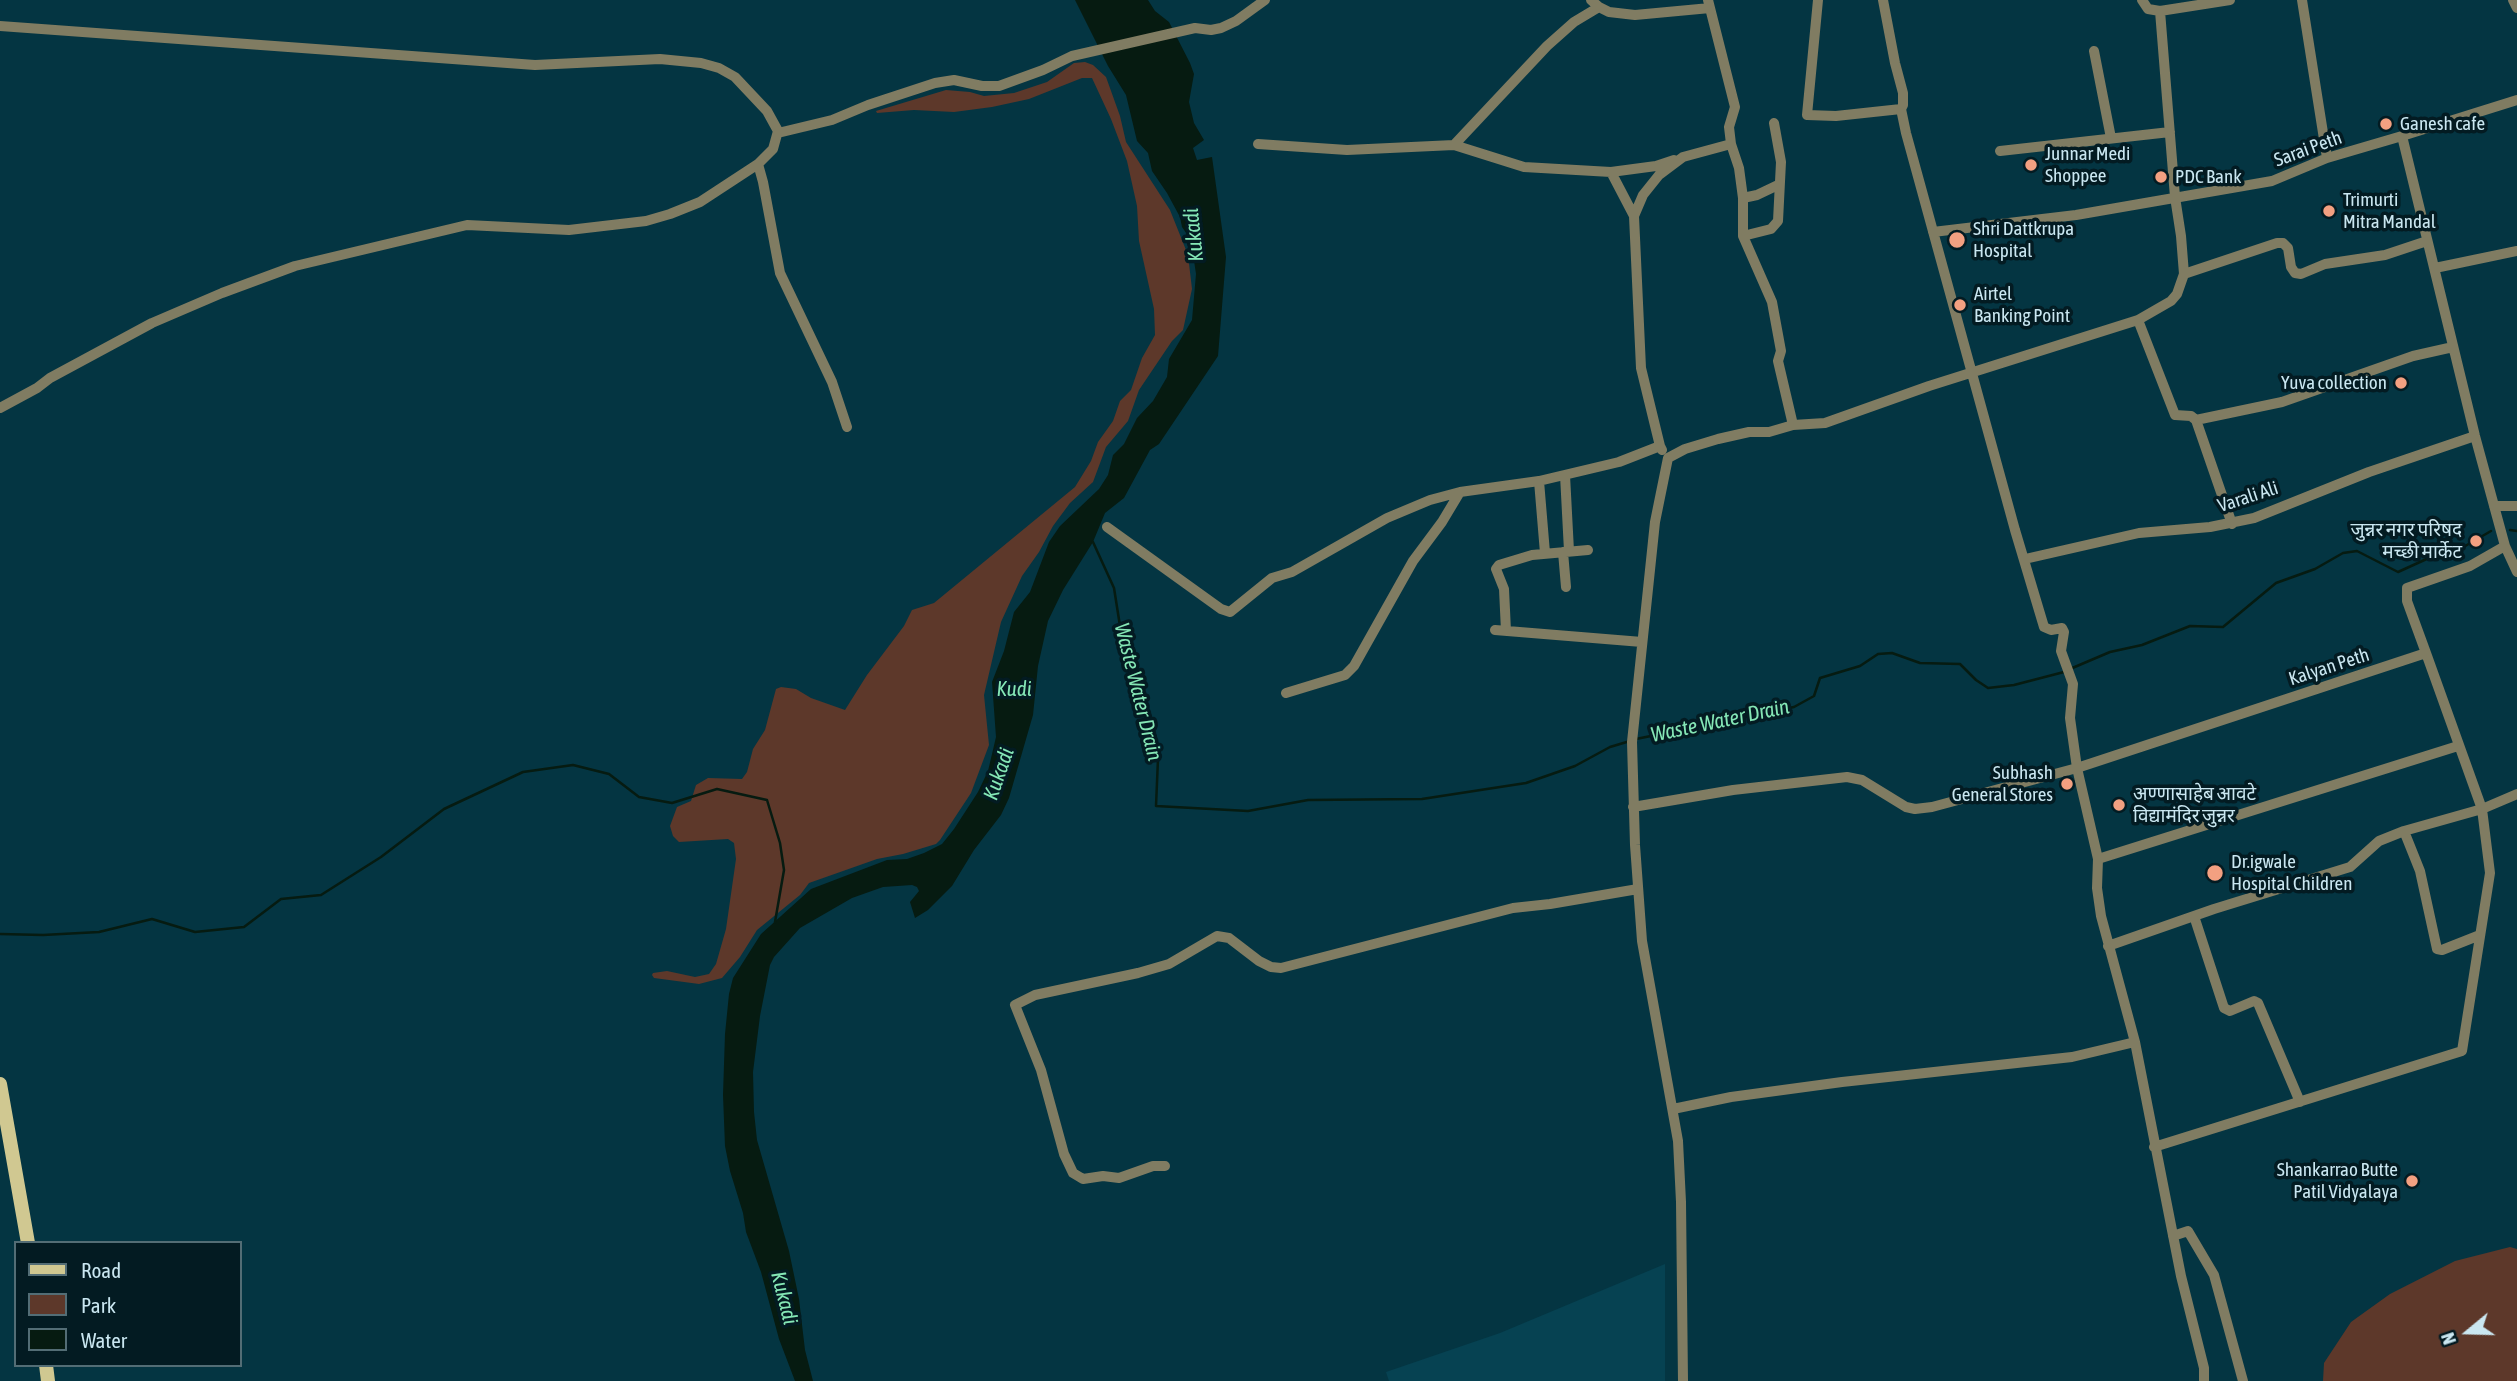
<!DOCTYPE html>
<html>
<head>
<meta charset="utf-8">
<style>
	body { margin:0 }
	#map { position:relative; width:2517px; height:1381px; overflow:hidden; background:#043542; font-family:"Asap Condensed",sans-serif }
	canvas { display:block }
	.legend { position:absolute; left:14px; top:1241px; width:228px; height:126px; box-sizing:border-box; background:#031b22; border:2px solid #536d75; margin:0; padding:9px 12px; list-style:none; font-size:21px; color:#cae7f1 }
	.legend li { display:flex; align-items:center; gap:14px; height:35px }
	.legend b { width:35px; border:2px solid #536d75 }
	.north { position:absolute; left:2433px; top:1297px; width:70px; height:70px; -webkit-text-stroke:5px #031b22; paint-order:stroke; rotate:251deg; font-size:19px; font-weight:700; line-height:28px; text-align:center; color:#cae7f1 }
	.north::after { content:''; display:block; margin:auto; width:24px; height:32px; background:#cae7f1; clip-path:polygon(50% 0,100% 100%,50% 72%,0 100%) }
</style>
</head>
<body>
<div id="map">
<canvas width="2517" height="1381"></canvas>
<ul class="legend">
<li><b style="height:9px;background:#d0c891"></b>Road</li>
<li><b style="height:19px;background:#5d382a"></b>Park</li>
<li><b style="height:19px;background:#061b11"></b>Water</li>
</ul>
<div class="north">N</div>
</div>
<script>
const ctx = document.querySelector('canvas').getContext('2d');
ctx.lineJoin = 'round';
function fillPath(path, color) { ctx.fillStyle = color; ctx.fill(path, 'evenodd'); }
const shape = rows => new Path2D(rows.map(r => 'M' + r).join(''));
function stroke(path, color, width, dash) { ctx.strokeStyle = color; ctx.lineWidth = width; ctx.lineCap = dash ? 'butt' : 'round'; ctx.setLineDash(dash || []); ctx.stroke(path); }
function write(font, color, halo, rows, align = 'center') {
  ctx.font = font + ' "Asap Condensed","Noto Sans Devanagari",sans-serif'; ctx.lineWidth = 7; ctx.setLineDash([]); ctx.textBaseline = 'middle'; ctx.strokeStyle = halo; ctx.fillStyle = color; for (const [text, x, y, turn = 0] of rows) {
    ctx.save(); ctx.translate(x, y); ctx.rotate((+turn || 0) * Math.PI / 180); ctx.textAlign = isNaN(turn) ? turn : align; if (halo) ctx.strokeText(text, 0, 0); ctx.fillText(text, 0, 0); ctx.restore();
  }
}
const built = shape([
	[1665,1264,1665,1381,1389,1381,1386,1372,1500,1333]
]);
const green = shape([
	[1085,62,1093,65,1106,77,1120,116,1126,142,1170,210,1188,255,1192,289,1183,330,1172,341,1139,390,1128,421,1106,447,1093,482,1070,503,1053,526,1039,552,1022,576,1001,622,984,695,989,745,971,793,940,840,936,844,903,854,877,859,809,883,800,895,757,930,740,957,722,978,699,984,654,978,652,975,653,973,667,971,695,977,709,974,716,964,726,929,736,859,734,843,728,839,679,842,673,836,670,826,677,807,691,801,696,785,708,778,742,779,747,772,753,749,765,730,776,689,781,687,796,689,811,698,845,710,867,675,904,626,912,610,934,603,1075,487,1091,461,1098,442,1113,421,1120,401,1131,390,1142,358,1155,335,1154,309,1139,241,1137,206,1127,161,1111,119,1092,78,1082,78,1029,99,992,107,954,112,914,110,877,113,876,111,946,90,970,92,984,96,1014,93,1047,82,1074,63],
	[2510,1247,2517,1249,2517,1381,2323,1381,2324,1363,2351,1322,2390,1294,2455,1261]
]);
const water = shape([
	[1075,0,1148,0,1155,11,1169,22,1190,63,1194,74,1189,102,1194,123,1204,140,1193,148,1197,160,1212,157,1226,257,1218,356,1159,444,1150,450,1124,498,1105,513,1093,542,1063,590,1048,621,1038,666,1033,715,1009,798,1001,815,974,850,952,886,928,910,915,918,910,902,919,891,917,887,912,885,883,887,852,898,800,928,774,957,770,965,760,1016,753,1072,754,1112,757,1140,789,1251,799,1299,805,1350,813,1381,795,1381,779,1339,761,1272,746,1232,743,1213,730,1171,725,1146,723,1095,725,1034,729,994,733,978,761,934,811,889,887,860,907,859,924,853,942,844,954,829,978,792,988,771,996,737,992,682,1004,651,1014,612,1030,592,1049,542,1060,526,1099,489,1108,475,1113,455,1124,444,1137,418,1153,401,1167,377,1169,359,1192,320,1196,274,1191,240,1182,227,1180,217,1167,193,1152,171,1148,153,1137,141,1126,95,1108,66]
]);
const stream = shape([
	[2510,530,2517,531],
	[1093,542,1114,588,1123,645,1158,759,1156,806,1248,811,1308,800,1422,799,1526,783,1575,766,1610,747,1630,741],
	[2070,669,2110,652,2142,645,2190,626,2223,627,2276,583,2315,569,2343,553,2357,551,2398,572,2431,557,2460,549,2491,531],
	[1636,739,1794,707,1814,696,1820,678,1860,666,1878,654,1892,653,1920,663,1960,664,1976,680,1988,688,2014,685,2064,672],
	[0,934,43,935,99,932,152,919,195,932,244,927,281,899,321,895,381,857,444,809,523,772,573,765,609,774,639,797,672,803,717,789,767,800,780,843,784,870,775,922]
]);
const minor = shape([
	[1591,0,1599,7,1609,12,1635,15,1710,8],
	[1818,0,1807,115,1836,116,1901,109],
	[1883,0,1895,63,1903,93,1903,105,1901,109,1906,133,2015,530,2044,627,2051,630,2062,628,2064,632,2061,651,2073,684,2070,718,2077,768,2098,859,2097,888,2101,916,2135,1042,2181,1276,2204,1368,2204,1381],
	[2142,0,2148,9,2160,11,2230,0],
	[2302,0,2327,158],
	[2513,0,2517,8],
	[1599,7,1574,22,1547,46,1454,145,1524,167,1611,172,1634,216],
	[0,26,535,65,660,59,701,63,719,68,735,77,767,111,778,131,782,132,832,120,868,105,935,83,954,80,982,86,999,86,1043,70,1072,56,1195,28,1211,30,1221,28,1236,21,1265,0],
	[2094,51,2111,138],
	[2517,100,2402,136,2475,436,2505,546,2517,572],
	[1258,144,1347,150,1454,145],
	[1731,144,1739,168,1743,198,1743,236,1771,229,1778,221,1781,162,1774,123],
	[2000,151,2170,132],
	[758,164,763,182,780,273,832,382,847,427],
	[1611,172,1656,166,1674,160],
	[1743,198,1757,195,1778,185],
	[1933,232,2076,215,2272,181,2327,158,2402,136],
	[1743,236,1772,302,1781,351,1778,361,1793,425],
	[2435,268,2517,251],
	[2184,274,2277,243,2283,243,2288,248,2291,267,2295,273,2301,274,2325,264,2385,255,2427,241],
	[2138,320,2175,415,2191,416,2196,420,2232,524],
	[0,408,37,388,50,378,152,323,222,293,295,266,467,225,569,230,646,221,670,214,700,202,758,164,773,149,778,131],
	[2196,420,2282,402,2413,356,2453,347],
	[1662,450,1660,446,1641,368,1634,216,1643,195,1659,175,1683,157,1731,144,1729,127,1735,107,1708,0],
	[1565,475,1569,551],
	[1539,481,1545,553],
	[2494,506,2517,506],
	[1107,527,1221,609,1230,612,1272,578,1292,572,1387,518,1430,500,1460,492,1539,481,1619,462,1660,446],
	[1563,552,1566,587],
	[2025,559,2139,533,2210,527,2254,518,2369,472,2475,436],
	[1495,630,1642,642],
	[1506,631,1504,589,1496,569,1499,565,1532,555,1588,550],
	[2426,653,2482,809,2517,794],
	[1286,693,1345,675,1354,666,1413,561,1442,522,1460,492],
	[1633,807,1733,790,1847,777,1862,780,1906,807,1915,809,1932,807,2077,768,2426,653,2407,601,2407,588,2470,566,2505,546],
	[2404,831,2420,871,2437,949,2442,950,2480,935],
	[2098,859,2458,746],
	[2194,916,2224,1008,2230,1011,2254,1001,2258,1003,2300,1102],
	[2108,946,2214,909,2350,867,2379,841,2404,831,2482,809,2490,873,2462,1051,2154,1147],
	[1673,1109,1731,1097,1842,1082,2072,1057,2135,1042],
	[1165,1166,1153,1166,1119,1178,1103,1176,1083,1179,1073,1173,1064,1154,1041,1070,1015,1005,1035,995,1138,973,1169,964,1217,936,1229,938,1259,961,1271,967,1281,968,1513,908,1550,904,1638,889],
	[2173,1236,2188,1231,2214,1275,2243,1381],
	[1683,1381,1681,1202,1678,1141,1642,941,1635,845,1632,742,1655,522,1668,458,1685,449,1718,439,1749,432,1769,432,1793,425,1825,423,1929,386,2138,320,2171,301,2177,294,2184,274,2181,236,2175,197,2160,11]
]);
const major = shape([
	[0,1084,28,1243],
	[46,1365,48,1381]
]);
const markers = [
	[2386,124,7,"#f3a081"],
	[2031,165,7,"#f3a081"],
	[2161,177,7,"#f3a081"],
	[2329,211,7,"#f3a081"],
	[1957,240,9,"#f3a081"],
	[1960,305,7,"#f3a081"],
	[2401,383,7,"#f3a081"],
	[2476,541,7,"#f3a081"],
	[2067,784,7,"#f3a081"],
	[2119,805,7,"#f3a081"],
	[2215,873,9,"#f3a081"],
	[2412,1181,7,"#f3a081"]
];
const poiNames = [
	["Ganesh cafe",2400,124],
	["Junnar Medi",2045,154],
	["Shoppee",2045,176],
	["PDC Bank",2175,177],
	["Trimurti",2343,200],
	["Mitra Mandal",2343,222],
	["Shri Dattkrupa",1973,229],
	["Hospital",1973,251],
	["Airtel",1974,294],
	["Banking Point",1974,316],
	["Yuva collection",2387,383,"right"],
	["जुन्नर नगर परिषद",2462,530,"right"],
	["मच्छी मार्केट",2462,552,"right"],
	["Subhash",2053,773,"right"],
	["General Stores",2053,795,"right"],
	["अण्णासाहेब आवटे",2133,794],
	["विद्यामंदिर जुन्नर",2133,816],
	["Dr.igwale",2231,862],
	["Hospital Children",2231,884],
	["Shankarrao Butte",2398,1170,"right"],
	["Patil Vidyalaya",2398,1192,"right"]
];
const streetNames = [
	["Sarai Peth",2308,149,-20],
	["Varali Ali",2248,497,-18],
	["Kalyan Peth",2329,667,-18]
];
const waterNames = [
	["Kukadi",1194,235,-96],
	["Kudi",1014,689],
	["Waste Water Drain",1138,692,76],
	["Waste Water Drain",1720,721,-12],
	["Kukadi",999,774,-71],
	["Kukadi",784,1298,76]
];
fillPath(built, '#064252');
fillPath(green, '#5d382a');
fillPath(water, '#061b11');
stroke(stream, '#061b11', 2.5);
stroke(minor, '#807c62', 10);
stroke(major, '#d0c891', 14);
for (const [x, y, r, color] of markers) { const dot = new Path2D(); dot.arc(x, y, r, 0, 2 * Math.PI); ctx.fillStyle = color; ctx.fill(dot); stroke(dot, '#031b22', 2.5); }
write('19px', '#cae7f1', '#031b22', poiNames, 'left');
write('19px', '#cae7f1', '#031b22', streetNames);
write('italic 21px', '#85e7b6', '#031b22', waterNames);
</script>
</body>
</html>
